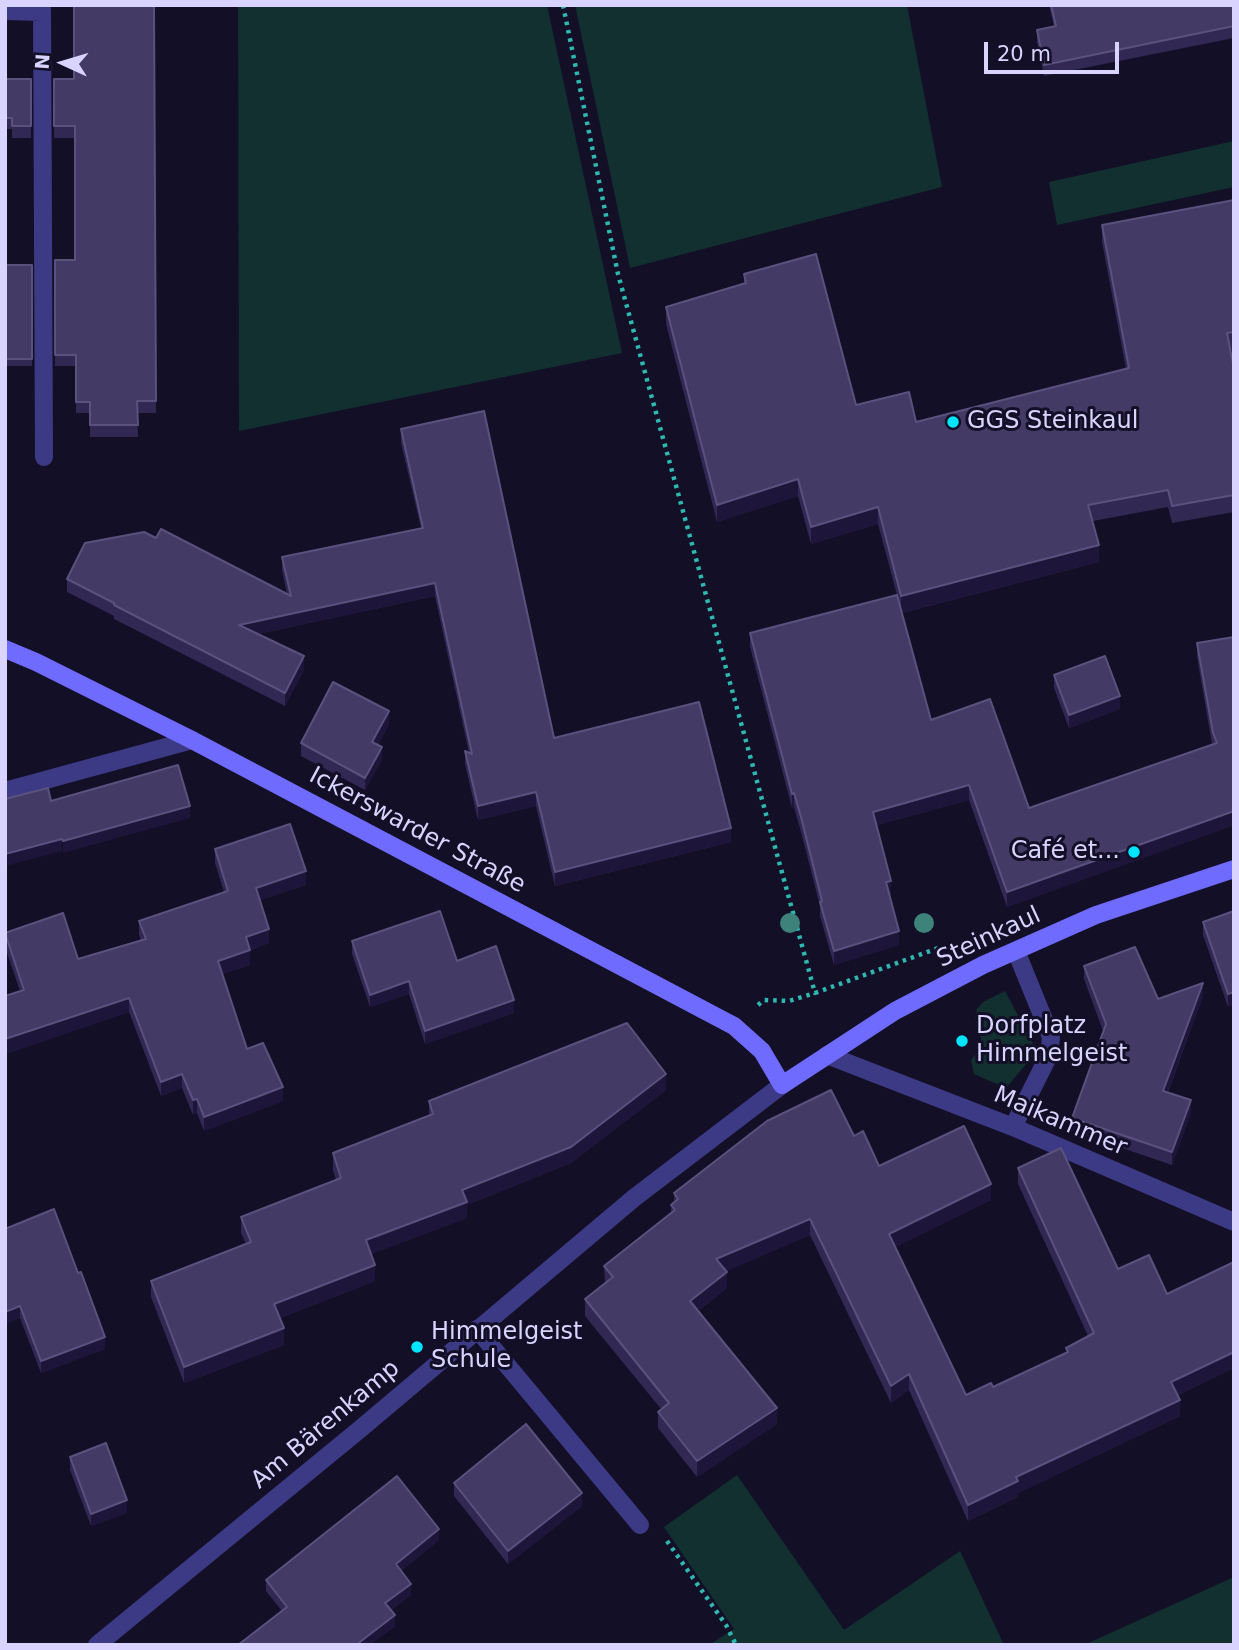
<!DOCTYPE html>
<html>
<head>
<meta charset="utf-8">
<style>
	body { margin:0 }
	#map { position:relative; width:1239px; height:1650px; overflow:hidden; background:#130f26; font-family:"DejaVu Sans",sans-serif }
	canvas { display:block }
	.frame { position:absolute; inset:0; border:7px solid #d9d4ff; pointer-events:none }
	.north { position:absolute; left:28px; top:28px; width:70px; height:70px; -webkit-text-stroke:5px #130f26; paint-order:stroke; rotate:274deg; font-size:19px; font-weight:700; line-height:28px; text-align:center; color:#d9d4ff }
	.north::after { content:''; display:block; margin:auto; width:24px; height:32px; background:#d9d4ff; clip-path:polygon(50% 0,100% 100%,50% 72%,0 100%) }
	.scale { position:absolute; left:984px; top:42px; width:135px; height:32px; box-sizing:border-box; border:4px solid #d9d4ff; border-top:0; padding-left:9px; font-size:21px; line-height:24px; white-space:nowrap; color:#d9d4ff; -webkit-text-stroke:5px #130f26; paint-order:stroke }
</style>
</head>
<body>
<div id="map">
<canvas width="1239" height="1650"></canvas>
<div class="frame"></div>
<div class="north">N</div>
<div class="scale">20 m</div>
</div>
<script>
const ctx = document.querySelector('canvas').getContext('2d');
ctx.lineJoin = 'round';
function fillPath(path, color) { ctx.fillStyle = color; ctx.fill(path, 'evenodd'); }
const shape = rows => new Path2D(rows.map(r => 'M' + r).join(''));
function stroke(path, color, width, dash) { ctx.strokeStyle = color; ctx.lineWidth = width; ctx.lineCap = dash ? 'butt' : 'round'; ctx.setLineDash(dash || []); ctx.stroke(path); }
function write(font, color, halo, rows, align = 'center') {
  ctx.font = font + ' "DejaVu Sans",sans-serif'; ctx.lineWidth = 6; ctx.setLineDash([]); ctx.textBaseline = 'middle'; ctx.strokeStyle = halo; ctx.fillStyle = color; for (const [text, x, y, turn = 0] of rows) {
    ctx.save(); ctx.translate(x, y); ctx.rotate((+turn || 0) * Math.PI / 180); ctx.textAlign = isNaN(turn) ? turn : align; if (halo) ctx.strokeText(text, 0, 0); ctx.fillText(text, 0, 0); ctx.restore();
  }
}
const green = shape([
	[238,5,547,5,622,353,239,431],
	[575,5,907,5,942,187,630,268],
	[1234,141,1234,187,1057,225,1049,182],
	[1005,991,1037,1051,1006,1088,974,1074,971,1060,980,1049,982,1042,975,1018,977,1009,983,1002],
	[737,1475,844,1630,960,1551,1004,1645,709,1645,734,1629,664,1527],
	[1234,1577,1234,1645,1084,1645]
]);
const path = shape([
	[563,5,618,274,815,993,941,947],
	[758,1005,764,1000,789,1001,815,993],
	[667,1541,726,1625,736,1645]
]);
const lane = shape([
	[5,791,192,740],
	[477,1329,640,1525]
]);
const street = shape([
	[42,5,44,457],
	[5,11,42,12],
	[827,1055,1013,1127,1234,1222],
	[1013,1127,1049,1055,1051,1037,1016,951],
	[97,1645,359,1430,634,1198,782,1085]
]);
const secondary = shape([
	[5,649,36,662,192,740,734,1026,762,1051,782,1085,895,1011,983,965,1096,915,1234,869]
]);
const trees = [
	[790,923],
	[924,923]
];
const wall = shape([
	[154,5,156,413,137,413,138,437,90,437,90,413,76,413,76,366,55,366,55,260,75,260,75,138,54,138,54,79,74,79],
	[1049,5,1234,5,1234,38,1044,76,1037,42,1037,30,1054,27],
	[5,79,31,79,31,138,12,138,12,129,5,129],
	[1234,200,1234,349,1230,350,1234,369,1234,512,1172,523,1168,507,1093,521,1099,562,902,613,931,720,1029,808,1212,744,1197,657,1197,643,1234,637,1234,825,1007,907,969,800,877,825,891,895,889,895,899,945,834,965,820,916,820,906,801,832,794,807,792,808,750,647,750,633,897,595,878,524,811,544,798,496,717,522,666,324,666,307,744,284,744,274,856,405,916,422,1126,369,1102,242,1102,225],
	[5,265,32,265,32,366,5,366],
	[401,429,554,738,731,842,555,886,536,806,478,820,465,764,465,751,469,753,435,596,258,634,304,670,285,706,114,619,114,616,67,592,67,579,156,538,287,594,282,570,282,557,421,528,401,443],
	[1054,675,1120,709,1069,728,1054,688],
	[389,724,378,745,382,760,365,790,301,756,301,743],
	[215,849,306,885,260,900,269,943,250,950,250,965,222,974,247,1049,283,1101,204,1131,197,1113,193,1115,182,1088,161,1096,129,1012,5,1054,5,996,20,991,5,947,5,933,78,959,141,941,139,935,139,921,224,892,215,863],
	[1234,911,1228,1007,1203,935,1203,922],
	[352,941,457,961,514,1013,425,1044,409,994,370,1007,352,954],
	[1084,966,1158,999,1203,996,1168,1092,1191,1113,1172,1165,1072,1131,1072,1118,1103,1031,1084,979],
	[666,1090,571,1163,467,1205,467,1218,371,1254,375,1281,280,1318,284,1345,184,1383,151,1297,151,1281,246,1244,241,1233,241,1217,336,1180,333,1170,333,1153,429,1116,429,1101],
	[854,1136,879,1166,991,1200,895,1247,966,1395,993,1387,1066,1353,1066,1348,1088,1336,1018,1184,1018,1168,1118,1269,1167,1294,1234,1368,1178,1395,1180,1416,1018,1493,1018,1497,968,1521,909,1390,891,1403,810,1235,726,1271,727,1288,698,1311,777,1424,697,1477,658,1428,658,1412,661,1409,585,1316,585,1299,605,1283,604,1266,671,1212,671,1205,674,1203,674,1193],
	[5,1229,105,1349,41,1373,20,1318],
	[70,1457,127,1513,91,1526,70,1470],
	[454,1483,582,1506,508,1564,454,1496],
	[439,1540,401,1571,411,1595,391,1610,395,1626,370,1645,238,1645,282,1611,266,1591,266,1580]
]);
const shadedWall = shape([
	[798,479,798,496,717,522,717,505],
	[878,507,878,524,811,544,811,527],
	[1099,545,1099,562,901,613,901,596],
	[435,583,435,596,239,638,239,625],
	[304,656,304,670,285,706,285,693],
	[1120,696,1120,709,1069,728,1069,715],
	[389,711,389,724,372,755,372,742],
	[382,747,382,760,365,790,365,778],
	[969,785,969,800,873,826,873,812],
	[536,792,536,806,478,820,478,806],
	[794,793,794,807,792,808,792,794],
	[190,806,190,818,63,853,63,841],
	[1234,811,1234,825,1007,907,1007,892],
	[731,828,731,842,555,886,555,872],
	[62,839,62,851,5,866,5,854],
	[306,871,306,885,256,902,256,888],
	[891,881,891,895,886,896,886,882],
	[269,929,269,943,246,951,246,937],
	[899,931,899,945,834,965,834,951],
	[250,950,250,965,218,975,218,961],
	[409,981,409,994,370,1007,370,995],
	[1203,983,1203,996,1163,1104,1163,1091],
	[1234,992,1234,1005,1228,1007,1228,994],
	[129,998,129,1012,5,1054,5,1039],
	[514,1000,514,1013,425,1044,425,1031],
	[182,1074,182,1088,161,1096,161,1082],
	[666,1074,666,1090,571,1163,467,1205,467,1218,366,1256,366,1240,462,1190],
	[283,1087,283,1101,204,1131,204,1117],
	[197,1099,197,1113,193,1115,193,1100],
	[1191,1100,1191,1113,1172,1165,1172,1152],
	[991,1184,991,1200,889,1250,889,1234],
	[810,1219,810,1235,716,1276,716,1259],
	[375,1265,375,1281,274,1320,274,1304],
	[727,1272,727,1288,690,1317,690,1301],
	[20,1306,20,1318,5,1324,5,1312],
	[284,1328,284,1345,184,1383,184,1367],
	[105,1337,105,1349,41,1373,41,1361],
	[1234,1352,1234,1368,1171,1398,1171,1382],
	[909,1374,909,1390,891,1403,891,1386],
	[1180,1400,1180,1416,1018,1493,1018,1497,968,1521,968,1505,1016,1477],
	[777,1408,777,1424,697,1477,697,1461],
	[582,1493,582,1506,508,1564,508,1551],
	[127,1500,127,1513,91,1526,91,1514],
	[439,1529,439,1540,396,1575,396,1564],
	[411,1584,411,1595,385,1614,385,1603],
	[395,1615,395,1626,370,1645,356,1645]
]);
const building = shape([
	[74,5,154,5,156,401,137,401,138,425,90,425,90,402,76,402,76,355,55,355,55,260,75,260,75,126,54,126,54,79,74,79,74,5],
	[1051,5,1234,5,1234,26,1044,65,1037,30,1056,26,1051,5],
	[5,79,31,79,31,126,12,126,12,118,5,118,5,79],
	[1234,200,1234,332,1227,333,1234,369,1234,495,1172,506,1168,490,1088,505,1099,545,901,596,878,507,811,527,798,479,717,505,666,307,746,283,744,274,816,254,856,405,909,392,916,422,1129,368,1102,225,1234,200],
	[5,265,32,265,32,359,5,359,5,265],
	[484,411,554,738,699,702,731,828,555,872,536,792,478,806,465,751,472,754,435,583,239,625,304,656,285,693,114,605,114,603,67,579,85,543,144,532,156,538,161,529,291,596,282,557,423,528,401,429,484,411],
	[897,595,931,720,990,699,1029,808,1217,743,1213,733,1197,643,1234,637,1234,811,1007,892,969,785,873,812,891,881,886,882,899,931,834,951,820,902,822,901,801,817,794,793,792,794,750,633,897,595],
	[1105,656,1120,696,1069,715,1054,675,1105,656],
	[333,682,389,711,372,742,382,747,365,778,301,743,333,682],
	[178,765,190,806,63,841,62,839,5,854,5,799,48,788,51,801,178,765],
	[290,824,306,871,256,888,269,929,246,937,250,950,218,961,247,1049,263,1043,283,1087,204,1117,197,1099,193,1100,182,1074,161,1082,129,998,5,1039,5,996,24,990,5,933,63,913,78,959,146,939,139,921,228,891,215,849,290,824],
	[440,911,457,961,496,946,514,1000,425,1031,409,981,370,995,352,941,440,911],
	[1234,911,1234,992,1228,994,1203,922,1234,911],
	[1135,947,1158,999,1203,983,1163,1091,1191,1100,1172,1152,1072,1118,1106,1024,1084,966,1135,947],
	[627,1023,666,1074,571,1147,462,1190,467,1202,366,1240,375,1265,274,1304,284,1328,184,1367,151,1281,251,1242,241,1217,341,1178,333,1153,433,1114,429,1101,627,1023],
	[831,1090,854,1136,863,1131,879,1166,964,1126,991,1184,889,1234,966,1395,991,1383,993,1387,1068,1352,1066,1348,1094,1333,1018,1168,1061,1148,1118,1269,1149,1255,1167,1294,1234,1262,1234,1352,1171,1382,1180,1400,1016,1477,1018,1481,968,1505,909,1374,891,1386,810,1219,716,1259,727,1272,690,1301,777,1408,697,1461,658,1412,669,1403,585,1299,613,1277,604,1266,675,1210,671,1205,678,1199,674,1193,767,1121,831,1090],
	[54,1209,78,1273,81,1272,105,1337,41,1361,20,1306,5,1312,5,1229,54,1209],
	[526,1424,582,1493,508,1551,454,1483,526,1424],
	[106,1443,127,1500,91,1514,70,1457,106,1443],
	[397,1476,439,1529,396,1564,411,1584,385,1603,395,1615,356,1645,238,1645,287,1607,266,1580,397,1476]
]);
const markers = [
	[953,422,7,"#00e5ff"],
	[1134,852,7,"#00e5ff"],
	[962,1041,7,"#00e5ff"],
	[417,1347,7,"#00e5ff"]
];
const poiNames = [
	["GGS Steinkaul",967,422],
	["Café et...",1120,852,"right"],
	["Dorfplatz",976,1027],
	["Himmelgeist",976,1055],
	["Himmelgeist",431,1333],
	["Schule",431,1361]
];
const streetNames = [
	["Ickerswarder Straße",417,831,28],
	["Steinkaul",989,938,-25],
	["Maikammer",1060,1122,23],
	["Am Bärenkamp",326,1425,-40]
];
fillPath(green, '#12302f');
stroke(path, '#2fb8b0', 4.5, [3.5, 5]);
stroke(lane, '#3d3a85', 18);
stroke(street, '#3d3a85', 18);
stroke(secondary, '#6f6bff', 18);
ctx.fillStyle = '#3d827b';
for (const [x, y] of trees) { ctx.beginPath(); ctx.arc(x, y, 10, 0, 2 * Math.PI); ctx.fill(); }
fillPath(wall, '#312854');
fillPath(shadedWall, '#1d163a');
fillPath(building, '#433a66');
stroke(building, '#5a527e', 2);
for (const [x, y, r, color] of markers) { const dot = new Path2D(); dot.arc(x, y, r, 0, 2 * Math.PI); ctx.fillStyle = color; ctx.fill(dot); stroke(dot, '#130f26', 2.5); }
write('24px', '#d9d4ff', '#130f26', poiNames, 'left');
write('24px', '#d9d4ff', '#130f26', streetNames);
</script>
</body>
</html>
